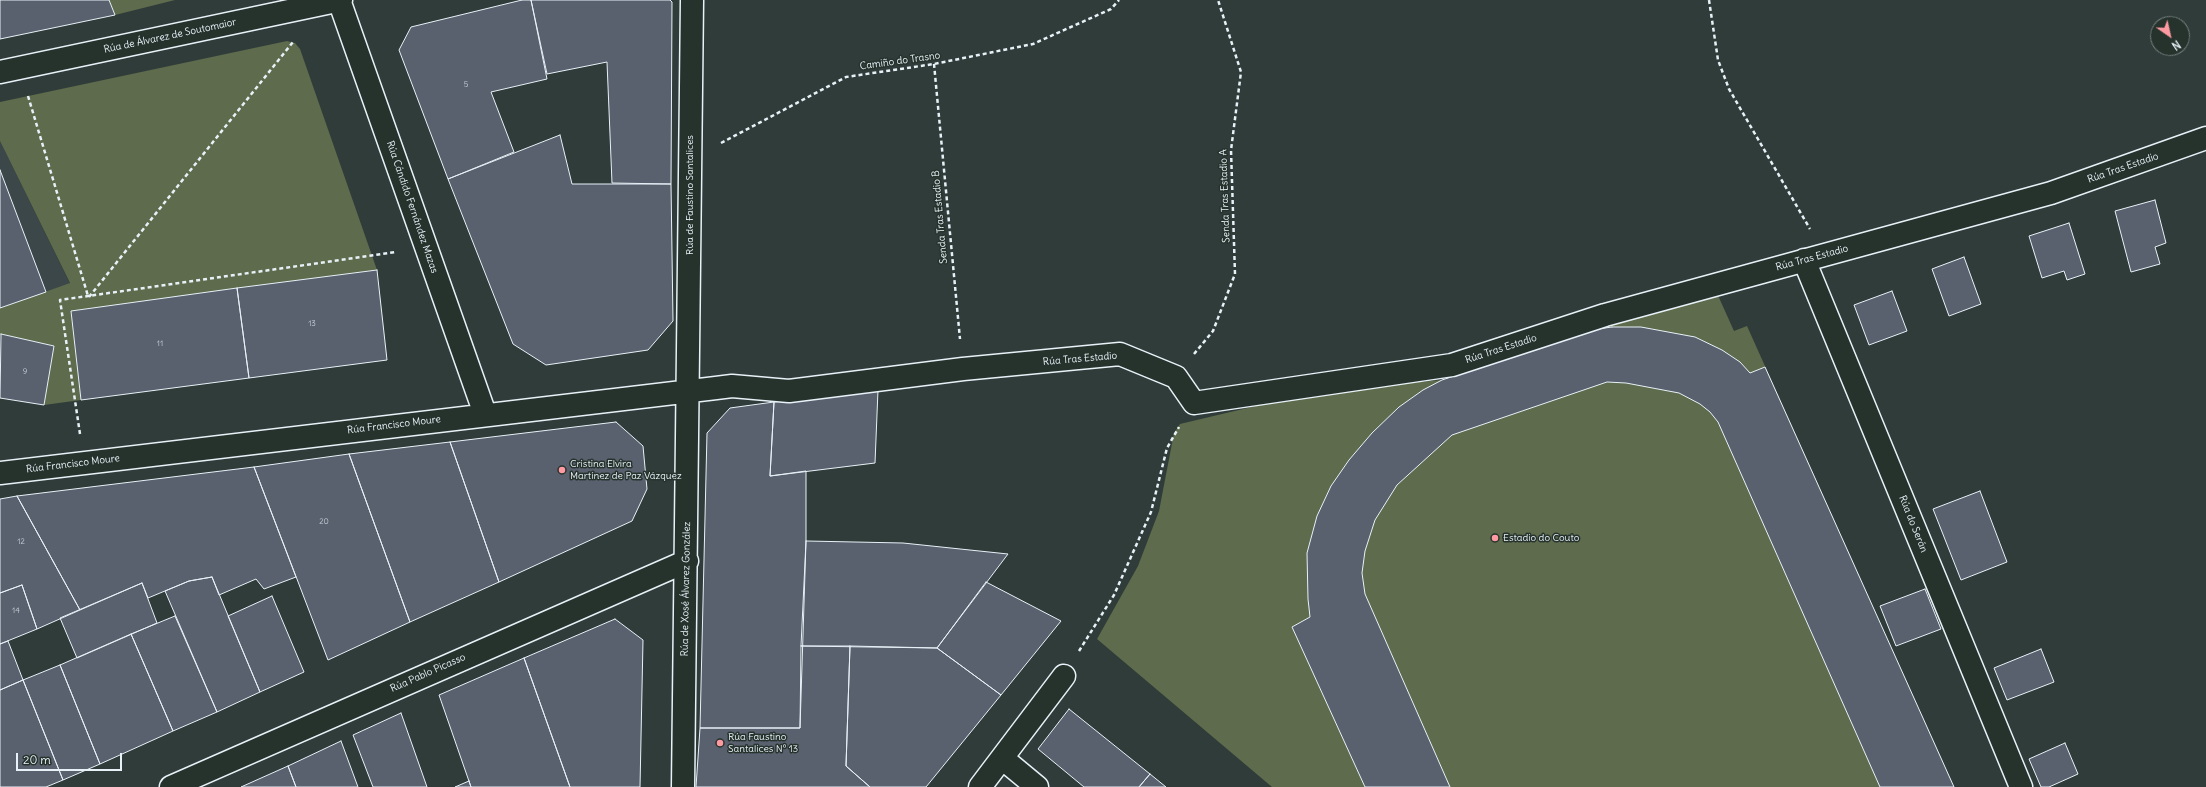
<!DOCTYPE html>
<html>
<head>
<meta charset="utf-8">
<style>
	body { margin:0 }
	#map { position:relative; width:2206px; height:787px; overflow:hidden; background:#303c3a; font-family:Delius,sans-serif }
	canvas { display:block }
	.north { position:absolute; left:2150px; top:16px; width:40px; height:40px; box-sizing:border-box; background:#26332d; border:1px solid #747f7e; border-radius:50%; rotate:146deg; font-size:11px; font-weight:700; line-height:16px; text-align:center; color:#e8f1f8 }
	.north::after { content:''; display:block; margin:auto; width:14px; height:18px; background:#ff9aa2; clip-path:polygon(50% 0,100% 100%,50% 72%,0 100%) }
	.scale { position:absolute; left:16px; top:753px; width:106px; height:18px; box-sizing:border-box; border:2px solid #e8f1f8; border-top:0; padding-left:5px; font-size:12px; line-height:14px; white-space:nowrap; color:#e8f1f8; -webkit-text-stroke:3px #26332d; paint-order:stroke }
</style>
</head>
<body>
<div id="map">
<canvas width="2206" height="787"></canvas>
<div class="north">N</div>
<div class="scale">20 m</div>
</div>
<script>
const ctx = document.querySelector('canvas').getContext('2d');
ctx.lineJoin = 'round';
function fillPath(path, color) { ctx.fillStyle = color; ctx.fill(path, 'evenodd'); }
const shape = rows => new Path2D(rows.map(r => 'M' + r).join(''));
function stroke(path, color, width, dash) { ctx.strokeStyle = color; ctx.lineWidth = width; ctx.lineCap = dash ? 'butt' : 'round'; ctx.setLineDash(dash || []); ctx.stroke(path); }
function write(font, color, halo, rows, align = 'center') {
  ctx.font = font + ' Delius,sans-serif'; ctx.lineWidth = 3; ctx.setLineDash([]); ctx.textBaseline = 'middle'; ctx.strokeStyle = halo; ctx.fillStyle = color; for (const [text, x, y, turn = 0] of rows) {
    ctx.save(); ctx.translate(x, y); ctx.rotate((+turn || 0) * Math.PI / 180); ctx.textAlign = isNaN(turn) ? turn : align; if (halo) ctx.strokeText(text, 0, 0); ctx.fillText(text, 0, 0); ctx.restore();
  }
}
const built = shape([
	[0,141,70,284,0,308]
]);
const green = shape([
	[109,0,175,0,115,15],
	[287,41,295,43,300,49,377,270,71,311,81,400,44,405,54,346,1,334,0,338,0,308,70,283,0,141,0,102],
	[1716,291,1734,331,1747,326,1954,787,1272,787,1097,639,1138,566,1159,511,1174,433,1180,424,1323,390,1442,380]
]);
const building = shape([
	[0,0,109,0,115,15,0,39,0,0],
	[522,0,531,0,547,79,491,92,514,152,448,179,399,50,411,27,522,0],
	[531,0,670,0,672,2,671,184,612,183,607,62,547,74,531,0],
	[560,135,572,184,671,184,673,321,648,350,546,365,513,344,448,179,560,135],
	[0,170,46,292,0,308,0,170],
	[2155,200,2166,243,2155,247,2160,264,2131,272,2115,211,2155,200],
	[2069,223,2085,274,2067,280,2064,271,2042,278,2029,236,2069,223],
	[1964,257,1981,304,1949,316,1932,269,1964,257],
	[377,270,387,360,249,378,237,288,377,270],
	[237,288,249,378,81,400,71,311,237,288],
	[1892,291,1907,331,1869,345,1854,305,1892,291],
	[1612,327,1641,327,1695,337,1722,350,1740,362,1750,373,1765,367,1954,787,1880,787,1718,422,1710,412,1700,404,1679,393,1626,383,1607,382,1452,435,1397,485,1375,520,1365,551,1362,573,1365,594,1450,787,1365,787,1292,627,1310,617,1308,599,1307,553,1317,516,1331,486,1349,460,1372,433,1399,407,1423,390,1442,380,1591,330,1612,327],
	[1,334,54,346,44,405,0,398,1,334],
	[878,390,875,463,770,476,774,402,878,390],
	[774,402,770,476,806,471,806,541,800,728,700,728,707,433,730,408,774,402],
	[616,422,643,446,647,489,632,521,499,582,450,442,616,422],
	[450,442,499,582,410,622,349,454,450,442],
	[349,454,410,622,328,660,254,467,349,454],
	[254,467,296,577,264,589,256,579,219,595,212,577,189,581,148,598,142,583,80,610,17,496,254,467],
	[1980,491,2007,562,1961,580,1933,509,1980,491],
	[17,496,80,610,37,629,22,585,0,593,0,499,17,496],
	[806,541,903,543,1008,554,937,648,801,646,806,541],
	[212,577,260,692,217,712,165,591,189,581,212,577],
	[986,582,1061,621,1001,695,937,648,986,582],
	[142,583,157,623,77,658,60,618,142,583],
	[22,585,37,629,0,644,0,593,22,585],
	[1925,589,1941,629,1896,646,1880,606,1925,589],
	[272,596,304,672,260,692,228,616,272,596],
	[175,616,217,712,173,731,131,634,175,616],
	[615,619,643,640,640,787,570,787,524,658,615,619],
	[131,634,173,731,100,764,60,665,131,634],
	[8,641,23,680,0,690,0,644,8,641],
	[801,646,850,646,846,766,870,787,696,787,700,728,800,728,801,646],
	[850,646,937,648,1001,695,926,787,870,787,846,766,850,646],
	[2041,649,2054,682,2007,700,1994,668,2041,649],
	[524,658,570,787,471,787,439,695,524,658],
	[60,665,100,764,63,780,23,680,60,665],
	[23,680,63,780,46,787,0,787,0,690,23,680],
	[1069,709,1150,774,1139,787,1084,787,1038,749,1069,709],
	[401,713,427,787,373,787,353,735,401,713],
	[341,741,358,787,296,787,288,766,341,741],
	[2065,743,2078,774,2049,787,2041,787,2029,759,2065,743],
	[288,766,296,787,241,787,288,766],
	[1150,774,1166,787,1139,787,1150,774],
	[469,781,471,787,455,787,469,781]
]);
const path = shape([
	[1709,0,1718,60,1729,89,1810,229],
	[934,64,960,339],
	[28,96,88,296],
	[721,143,846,77,934,64,1033,44,1111,9,1119,0],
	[89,297,293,42],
	[1194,354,1213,331,1235,274,1231,150,1241,72,1218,0],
	[80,434,60,300,396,252],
	[1079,651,1114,595,1151,512,1167,448,1179,427]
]);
const street = shape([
	[339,0,485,414],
	[0,72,341,0],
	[1804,260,2021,787],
	[0,473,716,388,732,386,789,391,963,369,1120,354,1176,377,1194,403,1452,365,1605,315,2051,193,2206,138],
	[1002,758,1037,787],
	[171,787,687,561],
	[683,787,692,0],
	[980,787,1064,676]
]);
const markers = [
	[562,470,4,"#ff9aa2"],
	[1495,538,4,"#ff9aa2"],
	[720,743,4,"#ff9aa2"]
];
const numberNames = [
	["5",466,85],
	["13",312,324],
	["11",160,344],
	["9",25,372],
	["20",324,522],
	["12",21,542],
	["14",16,611]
];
const streetNames = [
	["Rúa de Álvarez de Soutomaior",170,36,-12],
	["Camiño do Trasno",900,61,-8],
	["Rúa Tras Estadio",2123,168,-19],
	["Rúa de Faustino Santalices",690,195,-90],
	["Senda Tras Estadio A",1225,196,-92],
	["Rúa Cándido Fernández Mazas",412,207,71],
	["Senda Tras Estadio B",940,217,-95],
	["Rúa Tras Estadio",1812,258,-15],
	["Rúa Tras Estadio",1501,349,-18],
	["Rúa Tras Estadio",1080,359,-5],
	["Rúa Francisco Moure",394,425,-7],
	["Rúa Francisco Moure",73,464,-7],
	["Rúa do Serán",1913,524,68],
	["Rúa de Xosé Álvarez González",686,589,-89],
	["Rúa Pablo Picasso",428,673,-24]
];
const poiNames = [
	["Cristina Elvira",570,464],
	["Martínez de Paz Vázquez",570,476],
	["Estadio do Couto",1503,538],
	["Rúa Faustino",728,737],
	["Santalices Nº 13",728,749]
];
fillPath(built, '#3c474a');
fillPath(green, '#5e6b4c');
fillPath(building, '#59606e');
stroke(building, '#e8f1f8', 1);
stroke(street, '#e8f1f8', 25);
stroke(path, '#e8f1f8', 2.5, [4, 3]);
stroke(street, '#26332d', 22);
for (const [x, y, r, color] of markers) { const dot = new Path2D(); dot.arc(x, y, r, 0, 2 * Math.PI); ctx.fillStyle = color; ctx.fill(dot); stroke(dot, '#26332d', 1.5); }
write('8px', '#c4cdd6', null, numberNames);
write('10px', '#e8f1f8', '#26332d', streetNames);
write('10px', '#e8f1f8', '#26332d', poiNames, 'left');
</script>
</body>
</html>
